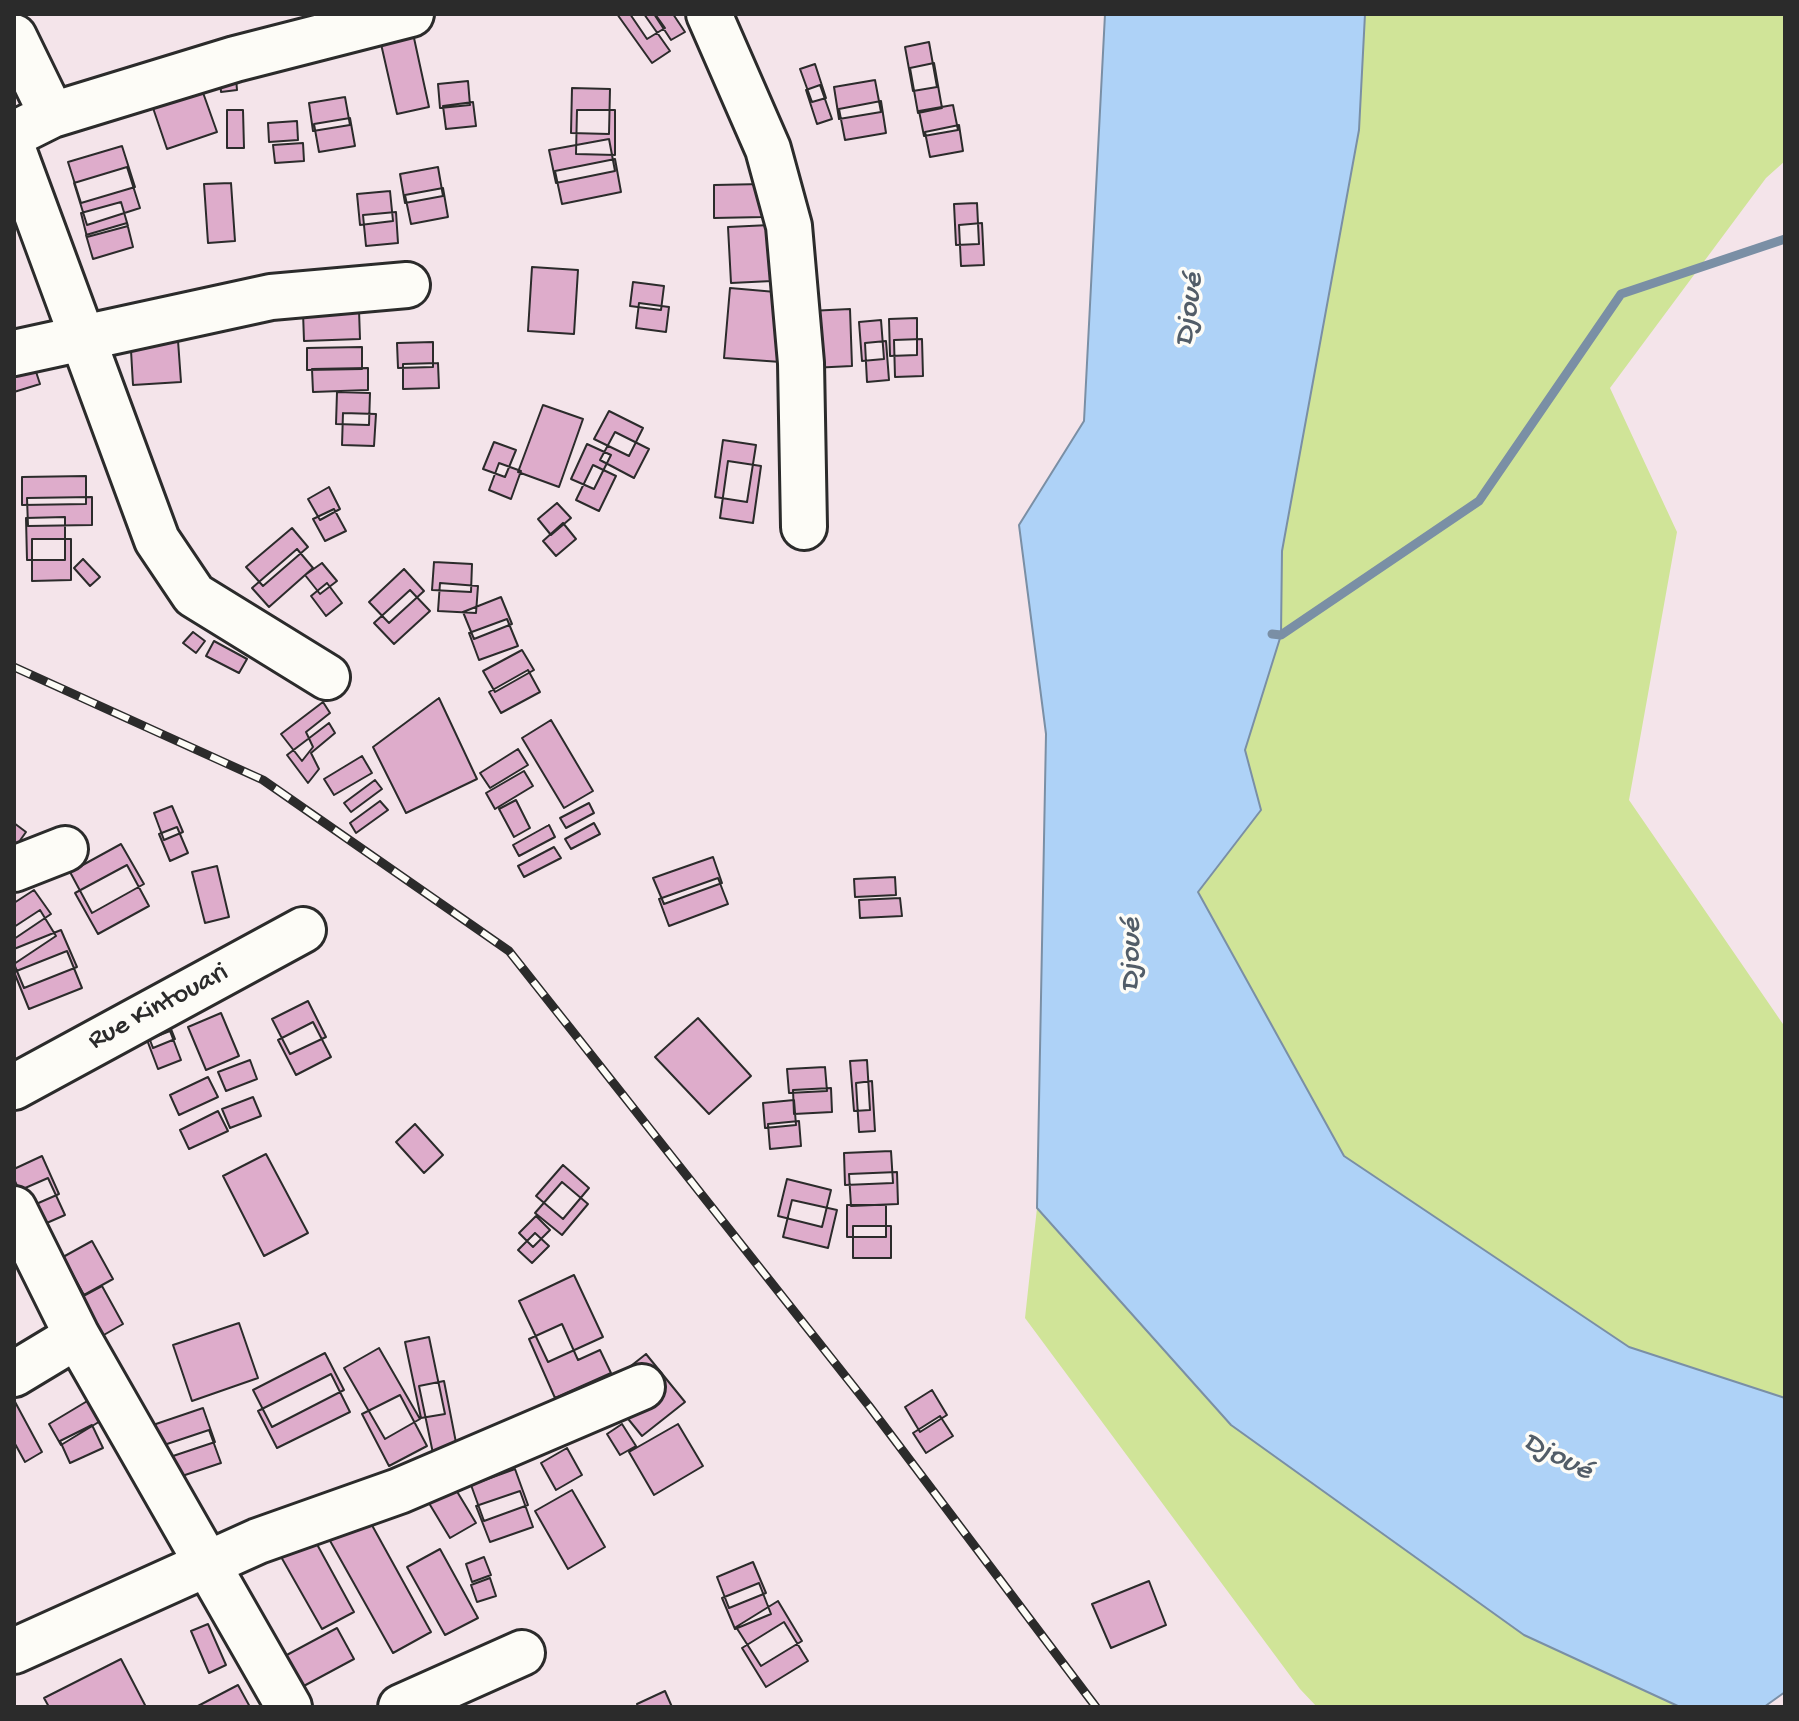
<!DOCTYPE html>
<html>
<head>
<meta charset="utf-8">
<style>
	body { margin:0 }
	#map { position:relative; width:1799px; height:1721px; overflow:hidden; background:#f4e4ea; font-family:"Gochi Hand",sans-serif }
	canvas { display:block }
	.frame { position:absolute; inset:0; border:16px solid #2b2b2b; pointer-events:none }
</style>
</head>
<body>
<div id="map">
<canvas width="1799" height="1721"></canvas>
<div class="frame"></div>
</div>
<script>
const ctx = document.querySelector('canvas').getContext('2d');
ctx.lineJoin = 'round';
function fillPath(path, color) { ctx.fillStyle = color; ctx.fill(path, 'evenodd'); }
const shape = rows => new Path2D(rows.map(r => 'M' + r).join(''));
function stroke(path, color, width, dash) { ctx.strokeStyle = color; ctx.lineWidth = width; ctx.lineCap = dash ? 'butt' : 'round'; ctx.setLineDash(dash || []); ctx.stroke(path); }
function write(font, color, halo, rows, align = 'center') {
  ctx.font = font + ' "Gochi Hand",sans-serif'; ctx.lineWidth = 7; ctx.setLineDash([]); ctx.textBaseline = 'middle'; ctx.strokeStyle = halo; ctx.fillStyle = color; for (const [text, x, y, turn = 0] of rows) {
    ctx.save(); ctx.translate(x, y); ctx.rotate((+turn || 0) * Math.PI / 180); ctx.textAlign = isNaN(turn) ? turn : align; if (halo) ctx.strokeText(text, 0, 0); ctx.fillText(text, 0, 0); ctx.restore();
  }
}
const green = shape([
	[1365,14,1785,14,1785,161,1766,178,1610,388,1677,532,1629,800,1785,1027,1785,1398,1629,1347,1344,1156,1198,892,1261,810,1245,750,1281,635,1282,551,1359,130],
	[1037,1208,1231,1425,1524,1635,1680,1707,1317,1707,1300,1689,1025,1318]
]);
const water = shape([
	[1105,14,1365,14,1359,130,1282,551,1281,635,1245,750,1261,810,1198,892,1344,1156,1629,1347,1785,1398,1785,1692,1764,1707,1680,1707,1524,1635,1231,1425,1037,1208,1046,734,1019,525,1084,421,1105,14]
]);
const stream = shape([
	[1272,634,1281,635,1479,501,1621,294,1785,239]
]);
const building = shape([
	[617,14,644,14,670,51,652,63,617,14],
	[630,14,655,14,665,28,647,39,630,14],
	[654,14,673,14,685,32,671,40,654,14],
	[409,15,429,107,397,114,376,22,409,15],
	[929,42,937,87,913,91,905,47,929,42],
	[934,63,942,108,918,113,910,68,934,63],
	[815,64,826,98,812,102,800,69,815,64],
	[236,78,237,90,221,92,220,80,236,78],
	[875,80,881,112,839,119,834,87,875,80],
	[468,81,470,105,440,108,438,84,468,81],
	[820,85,832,119,817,124,806,90,820,85],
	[201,87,217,132,167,149,152,105,201,87],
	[572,88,610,89,609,134,571,133,572,88],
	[345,97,350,125,313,131,309,103,345,97],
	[881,101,886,133,845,140,839,109,881,101],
	[473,102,476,126,446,129,443,106,473,102],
	[953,105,958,130,924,136,919,111,953,105],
	[227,110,243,110,244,148,227,148,227,110],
	[577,110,615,110,615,155,576,154,577,110],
	[350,118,355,146,319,152,314,124,350,118],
	[297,121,298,140,269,142,268,123,297,121],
	[959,125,963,151,930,157,925,132,959,125],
	[609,139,615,171,556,183,549,150,609,139],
	[303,143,304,161,275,163,273,145,303,143],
	[122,146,135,187,81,203,68,162,122,146],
	[615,159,621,192,562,204,555,171,615,159],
	[127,167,140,208,87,225,74,183,127,167],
	[438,167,443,196,405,203,400,174,438,167],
	[231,183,235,241,208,243,204,184,231,183],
	[763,184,764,217,714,218,714,185,763,184],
	[443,188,448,217,411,224,405,195,443,188],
	[390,191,393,221,360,225,357,194,390,191],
	[121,202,128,226,87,237,81,213,121,202],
	[977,203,979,244,956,245,954,204,977,203],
	[396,212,398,243,366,246,363,215,396,212],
	[127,223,133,247,93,259,86,235,127,223],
	[982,223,984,265,961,266,959,225,982,223],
	[770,225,772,281,731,283,728,227,770,225],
	[532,267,578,270,574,334,528,331,532,267],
	[633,282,664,286,661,310,630,306,633,282],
	[730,288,787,293,781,362,724,358,730,288],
	[639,303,669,307,666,332,636,328,639,303],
	[850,309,852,366,811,368,809,311,850,309],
	[359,310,360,339,304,341,303,312,359,310],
	[176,313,181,382,133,385,129,316,176,313],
	[917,318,917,355,890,356,889,319,917,318],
	[881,320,884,359,862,361,859,322,881,320],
	[922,339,923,376,895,377,894,340,922,339],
	[26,341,40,384,14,392,14,345,26,341],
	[886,341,889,380,867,382,865,343,886,341],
	[433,342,433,367,398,368,397,343,433,342],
	[362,347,362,369,307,370,307,348,362,347],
	[438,363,439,388,403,389,403,364,438,363],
	[368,368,368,390,313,392,312,369,368,368],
	[337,392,370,393,369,425,336,424,337,392],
	[543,405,583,419,559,487,518,472,543,405],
	[609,411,643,428,629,456,594,439,609,411],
	[343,413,376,414,374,446,342,445,343,413],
	[615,432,649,449,634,478,600,460,615,432],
	[723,440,756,445,747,502,715,497,723,440],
	[494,442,516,450,505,477,483,469,494,442],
	[587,444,611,455,594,489,571,479,587,444],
	[728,461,761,466,753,523,720,518,728,461],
	[499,463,521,471,511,499,489,490,499,463],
	[593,465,616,476,599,511,576,500,593,465],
	[86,476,86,504,22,505,22,477,86,476],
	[329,487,340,509,320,520,308,499,329,487],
	[92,497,92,525,28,526,27,498,92,497],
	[557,503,571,518,551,535,538,519,557,503],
	[334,509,346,531,325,541,313,519,334,509],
	[65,517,65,560,27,560,26,518,65,517],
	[563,523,576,539,556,556,543,541,563,523],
	[292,528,308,547,263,586,246,567,292,528],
	[32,539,71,539,71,580,32,581,32,539],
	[297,549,313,568,269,607,252,588,297,549],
	[83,559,100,577,90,586,74,568,83,559],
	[434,562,472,564,471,592,432,590,434,562],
	[322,563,337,581,320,594,305,575,322,563],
	[404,569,424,591,389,623,369,602,404,569],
	[327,583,342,603,326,616,311,596,327,583],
	[440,583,478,586,476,613,438,611,440,583],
	[410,590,430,611,394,644,374,623,410,590],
	[501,597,512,624,474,639,463,612,501,597],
	[507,619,518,646,479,660,469,633,507,619],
	[193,632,205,641,196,653,183,643,193,632],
	[214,641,247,659,239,673,206,656,214,641],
	[522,650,534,670,495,692,483,671,522,650],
	[528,670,540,692,501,713,489,692,528,670],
	[439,698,477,779,406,813,373,747,439,698],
	[323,702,330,713,306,732,313,747,302,761,281,734,323,702],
	[551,720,593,791,564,808,522,738,551,720],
	[329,723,335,733,311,753,319,769,308,783,287,755,329,723],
	[518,749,528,765,490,788,480,773,518,749],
	[362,756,372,773,334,795,324,779,362,756],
	[524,771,533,786,495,809,486,793,524,771],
	[375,780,382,789,351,812,344,803,375,780],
	[516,800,530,828,514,837,499,809,516,800],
	[380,801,388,810,356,833,350,823,380,801],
	[589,803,594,813,566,828,560,818,589,803],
	[172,806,183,832,164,840,154,813,172,806],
	[14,823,26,832,14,849,14,823],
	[594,823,600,834,571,849,565,839,594,823],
	[549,825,555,837,519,856,513,845,549,825],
	[177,827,188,853,170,861,159,834,177,827],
	[121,844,144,884,92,913,70,872,121,844],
	[554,847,561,858,524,877,518,866,554,847],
	[713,857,722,883,664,904,653,878,713,857],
	[127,865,149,906,98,934,75,893,127,865],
	[217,866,229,917,205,923,192,872,217,866],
	[895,877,896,895,855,897,854,879,895,877],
	[718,878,728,904,669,926,659,899,718,878],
	[34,890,51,914,14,939,14,903,34,890],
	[900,898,902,916,860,918,859,900,900,898],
	[40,910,56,936,14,964,14,927,40,910],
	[61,930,77,967,24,988,14,964,14,949,61,930],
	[67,951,82,988,29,1009,14,972,67,951],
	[308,1001,326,1037,290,1054,272,1019,308,1001],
	[164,1011,175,1039,153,1048,142,1019,164,1011],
	[221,1013,239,1056,206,1070,188,1027,221,1013],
	[698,1018,751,1076,709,1114,655,1057,698,1018],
	[313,1022,331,1057,296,1075,278,1040,313,1022],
	[170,1031,181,1060,158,1069,147,1040,170,1031],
	[250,1060,257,1079,226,1091,218,1072,250,1060],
	[867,1060,870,1110,854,1111,850,1061,867,1060],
	[825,1067,827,1091,789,1093,787,1069,825,1067],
	[208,1077,218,1097,179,1115,170,1095,208,1077],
	[872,1081,875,1131,859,1132,856,1083,872,1081],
	[831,1088,832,1112,794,1114,793,1090,831,1088],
	[253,1097,261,1116,230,1128,222,1109,253,1097],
	[794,1100,796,1125,765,1128,763,1103,794,1100],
	[218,1111,228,1131,189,1149,180,1130,218,1111],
	[799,1121,801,1146,770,1149,768,1124,799,1121],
	[415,1124,443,1155,424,1173,396,1142,415,1124],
	[891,1151,893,1183,845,1185,844,1153,891,1151],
	[266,1154,308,1233,264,1256,223,1176,266,1154],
	[42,1156,59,1194,27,1208,14,1179,14,1169,42,1156],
	[563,1165,589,1188,563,1219,536,1196,563,1165],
	[897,1172,898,1204,851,1206,849,1174,897,1172],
	[48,1178,65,1215,33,1229,16,1192,48,1178],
	[787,1179,831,1190,822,1227,778,1216,787,1179],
	[562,1182,588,1204,562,1235,535,1213,562,1182],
	[792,1200,837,1210,828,1248,783,1237,792,1200],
	[847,1205,886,1205,886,1237,847,1237,847,1205],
	[536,1216,550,1230,533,1247,519,1233,536,1216],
	[853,1226,891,1226,891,1258,853,1258,853,1226],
	[535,1233,549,1246,532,1263,518,1250,535,1233],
	[92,1241,113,1279,84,1295,63,1257,92,1241],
	[574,1275,603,1337,548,1362,519,1301,574,1275],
	[102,1286,123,1324,95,1340,74,1301,102,1286],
	[239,1323,258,1378,192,1401,173,1345,239,1323],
	[562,1324,578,1360,600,1350,611,1373,555,1398,529,1339,562,1324],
	[429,1337,445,1414,421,1418,405,1342,429,1337],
	[379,1348,420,1419,385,1439,344,1368,379,1348],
	[325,1353,344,1390,272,1427,253,1390,325,1353],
	[646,1354,685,1402,642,1436,603,1388,646,1354],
	[331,1374,350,1412,277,1448,258,1411,331,1374],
	[444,1381,459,1458,435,1463,419,1386,444,1381],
	[932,1390,947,1415,920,1432,905,1407,932,1390],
	[400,1395,427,1446,389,1466,362,1414,400,1395],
	[14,1400,42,1452,25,1462,14,1442,14,1400],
	[89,1400,102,1420,61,1445,49,1424,89,1400],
	[203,1408,215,1442,161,1460,150,1426,203,1408],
	[940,1416,953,1436,926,1453,913,1433,940,1416],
	[622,1424,636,1446,620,1455,607,1434,622,1424],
	[678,1424,703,1466,654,1495,629,1452,678,1424],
	[92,1425,103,1448,70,1463,60,1441,92,1425],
	[209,1430,221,1463,167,1481,155,1448,209,1430],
	[567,1448,582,1475,556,1490,541,1463,567,1448],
	[438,1460,476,1523,450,1538,412,1475,438,1460],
	[515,1469,528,1505,484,1521,471,1485,515,1469],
	[572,1490,605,1547,568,1569,535,1511,572,1490],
	[520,1491,533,1527,490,1542,476,1506,520,1491],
	[368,1518,431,1632,393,1653,329,1539,368,1518],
	[313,1537,354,1612,322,1629,280,1555,313,1537],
	[440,1549,478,1618,445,1635,407,1567,440,1549],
	[484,1557,491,1575,472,1582,466,1564,484,1557],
	[753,1562,766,1593,729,1608,717,1577,753,1562],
	[490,1578,496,1596,477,1602,471,1585,490,1578],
	[1149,1581,1166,1625,1111,1648,1092,1604,1149,1581],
	[759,1583,771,1614,735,1629,722,1598,759,1583],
	[778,1601,802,1641,761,1666,736,1627,778,1601],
	[784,1622,808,1661,766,1687,742,1648,784,1622],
	[208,1624,226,1665,209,1673,191,1631,208,1624],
	[337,1628,354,1659,287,1695,270,1664,337,1628],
	[121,1659,146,1707,49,1707,44,1698,121,1659],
	[238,1685,250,1707,196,1707,238,1685],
	[665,1691,672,1707,638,1707,637,1704,665,1691]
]);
const minor = shape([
	[709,14,768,149,789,226,801,363,804,527],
	[14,37,52,115],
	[14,134,52,115,235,59,411,14],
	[14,152,157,540,194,595,327,677],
	[14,353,271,297,407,285],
	[14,869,65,849],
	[14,1087,303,930],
	[14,1209,77,1336,289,1707],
	[14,1374,77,1336],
	[14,1651,258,1541,399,1491,642,1387],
	[401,1707,522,1653]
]);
const rail = shape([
	[14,667,263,780,509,951,869,1406,1096,1707]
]);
const streetNames = [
	["Rue Kintouari",159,1008,-28]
];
const waterNames = [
	["Djoué",1191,310,-82],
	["Djoué",1133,955,-89],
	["Djoué",1557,1458,27]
];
fillPath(green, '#d0e498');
fillPath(water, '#aed2f7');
stroke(water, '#7a8fa5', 2);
stroke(stream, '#7a8fa5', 9);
fillPath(building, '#deaccb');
stroke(building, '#2b2b2b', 2);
stroke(minor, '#2b2b2b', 50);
stroke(minor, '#fdfcf7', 44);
stroke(rail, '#2b2b2b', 9);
stroke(rail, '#fdfcf7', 6, [18]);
write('28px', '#2b2b2b', '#fdfcf7', streetNames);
write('italic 30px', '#525d68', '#fdfcf7', waterNames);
</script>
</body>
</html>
